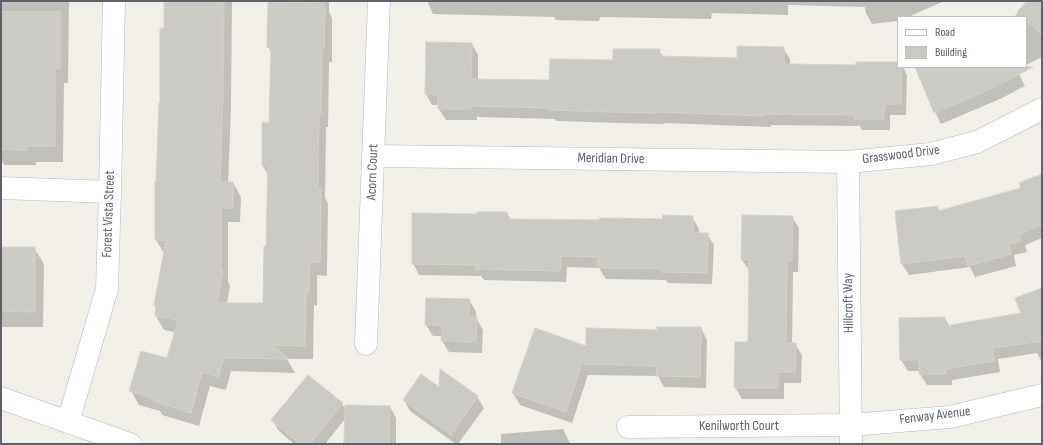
<!DOCTYPE html>
<html>
<head>
<meta charset="utf-8">
<style>
	body { margin:0 }
	#map { position:relative; width:1043px; height:445px; overflow:hidden; background:#f1efe8; font-family:"Sofia Sans Condensed",sans-serif }
	canvas { display:block }
	.frame { position:absolute; inset:0; border:2px solid #5f6368; pointer-events:none }
	.legend { position:absolute; left:897px; top:16px; width:130px; height:52px; box-sizing:border-box; background:#fff; border:1px solid #bfc1c3; margin:0; padding:5px 7px; list-style:none; font-size:12px; color:#5f6368 }
	.legend li { display:flex; align-items:center; gap:8px; height:20px }
	.legend b { width:20px; border:1px solid #bfc1c3 }
</style>
</head>
<body>
<div id="map">
<canvas width="1043" height="445"></canvas>
<div class="frame"></div>
<ul class="legend">
<li><b style="height:5px;background:#fff"></b>Road</li>
<li><b style="height:11px;background:#cccac5"></b>Building</li>
</ul>
</div>
<script>
const ctx = document.querySelector('canvas').getContext('2d');
ctx.lineJoin = 'round';
function fillPath(path, color) { ctx.fillStyle = color; ctx.fill(path, 'evenodd'); }
const shape = rows => new Path2D(rows.map(r => 'M' + r).join(''));
function stroke(path, color, width, dash) { ctx.strokeStyle = color; ctx.lineWidth = width; ctx.lineCap = dash ? 'butt' : 'round'; ctx.setLineDash(dash || []); ctx.stroke(path); }
function write(font, color, halo, rows, align = 'center') {
  ctx.font = font + ' "Sofia Sans Condensed",sans-serif'; ctx.lineWidth = 4; ctx.setLineDash([]); ctx.textBaseline = 'middle'; ctx.strokeStyle = halo; ctx.fillStyle = color; for (const [text, x, y, turn = 0] of rows) {
    ctx.save(); ctx.translate(x, y); ctx.rotate((+turn || 0) * Math.PI / 180); ctx.textAlign = isNaN(turn) ? turn : align; if (halo) ctx.strokeText(text, 0, 0); ctx.fillText(text, 0, 0); ctx.restore();
  }
}
const shadow = shape([
	[1,1,69,1,68,83,64,83,63,162,36,162,36,165,4,165,1,159],
	[165,1,232,1,231,109,228,183,233,183,241,197,240,222,228,222,228,282,230,285,227,304,264,304,267,247,269,177,263,166,270,124,272,53,268,47,271,1,329,1,329,12,332,18,332,62,329,62,328,127,326,127,325,198,328,203,327,276,317,275,317,306,314,305,313,359,287,359,295,373,231,371,226,390,210,386,199,426,162,415,160,411,139,405,131,391,168,360,175,332,164,330,156,316,157,308,155,305,164,253,156,240],
	[427,1,945,1,912,15,913,17,898,17,898,21,872,24,866,13,865,7,788,5,788,15,712,13,711,19,600,17,599,21,556,20,554,17,433,14],
	[1029,1,1042,1,1042,57,1026,65,1026,17,1014,17],
	[472,44,478,55,478,80,550,81,614,61,659,50,663,57,737,59,783,48,790,59,790,65,856,66,898,63,898,67,903,67,907,75,906,115,890,115,890,130,862,130,860,126,771,125,771,127,664,123,664,124,619,123,556,121,555,119,477,117,477,120,446,120,439,109,439,105,432,105,426,94],
	[916,67,1023,67,1017,70,1025,86,1000,99,941,124,935,112],
	[1042,175,1042,238,1025,245,1027,252,1014,255,1016,266,975,277,970,267,909,275,902,264,937,207,940,211,1022,189],
	[507,213,511,220,663,220,692,217,699,229,699,234,707,234,714,245,712,284,668,283,666,280,606,279,599,268,567,267,566,282,484,280,481,276,419,275,413,263,478,215],
	[743,216,792,217,799,228,798,272,793,272,792,344,795,344,802,355,801,383,784,383,784,399,742,399,735,387,749,343,750,271,742,260],
	[1,248,34,248,44,264,43,327,1,327],
	[1042,289,1042,359,1041,360,1037,353,998,359,1000,372,952,380,952,385,927,385,920,374,920,371,908,371,901,360,945,318,949,326,1022,314],
	[469,300,476,311,476,318,483,330,482,353,449,352,442,341,442,336,433,336,426,325],
	[701,328,707,340,706,388,664,387,658,376,588,375,572,423,520,405,513,393,587,347],
	[441,371,477,397,484,408,458,444,456,444,410,411,404,400,440,389],
	[308,376,342,404,346,410,390,407,396,418,396,444,345,444,345,419,325,444,294,444,279,431,272,420],
	[563,429,569,441,570,444,501,444,501,434]
]);
const building = shape([
	[164,1,224,1,223,94,220,182,233,182,233,208,221,208,221,270,223,270,217,303,263,303,264,246,266,246,268,166,262,166,262,122,269,123,271,48,267,47,268,2,325,3,324,48,322,48,321,113,319,113,318,188,321,189,320,262,310,262,309,292,306,292,305,346,272,345,289,359,224,358,218,377,202,372,191,413,153,401,153,398,129,391,141,351,167,358,178,320,155,316,156,306,154,305,166,240,155,240,155,182,156,182,159,103,160,103,160,28,164,28,164,1],
	[1027,1,1042,1,1042,35,1026,20,1026,17,1022,17,1017,12,1027,1],
	[1,12,60,12,60,68,55,68,55,146,27,146,27,150,1,149,1,12],
	[426,42,472,43,471,79,549,80,550,59,613,60,613,49,660,49,659,56,737,58,737,46,784,47,784,64,856,65,856,62,898,62,898,67,901,67,901,104,884,104,884,119,855,119,855,115,766,114,765,116,658,112,658,113,612,112,549,110,549,108,471,106,471,109,438,109,438,95,425,94,426,42],
	[915,67,1033,67,993,88,934,113,915,67],
	[1042,174,1042,225,1019,234,1021,241,1008,244,1011,254,968,266,965,256,901,264,895,211,938,206,938,211,1021,188,1019,183,1042,174],
	[477,212,507,212,507,219,599,220,599,218,662,219,663,215,693,216,693,233,708,233,707,273,661,272,661,269,598,268,598,257,561,256,560,271,476,269,476,265,412,264,412,213,477,214,477,212],
	[742,215,793,216,792,261,787,261,786,343,796,343,795,372,778,372,778,388,734,388,735,342,748,342,749,260,741,260,742,215],
	[1,247,35,247,35,312,1,311,1,247],
	[1042,288,1042,341,992,348,994,361,946,369,946,374,919,374,919,360,900,360,899,318,945,317,945,326,1021,313,1015,298,1042,288],
	[426,298,470,299,469,317,477,317,476,342,441,341,442,325,425,325,426,298],
	[657,327,701,327,700,377,656,376,657,366,582,364,566,412,512,393,535,328,586,346,586,328,657,330,657,327],
	[440,369,478,396,451,435,403,400,421,374,439,387,440,369],
	[308,375,343,403,310,444,300,444,271,420,308,375],
	[345,405,390,406,389,444,344,444,345,405]
]);
const minor = shape([
	[373,156,848,162,931,154,977,142,1042,109],
	[848,162,851,444],
	[1,188,110,192],
	[366,344,379,1],
	[68,422,107,289,110,192,114,1],
	[628,427,850,425,950,417,1042,395]
]);
const tertiary = shape([
	[1,398,130,444]
]);
const streetNames = [
	["Grasswood Drive",901,155,-7],
	["Meridian Drive",611,159,1],
	["Acorn Court",373,172,-88],
	["Forest Vista Street",109,214,-88],
	["Hillcroft Way",849,303,-91],
	["Fenway Avenue",935,416,-7],
	["Kenilworth Court",739,426]
];
fillPath(shadow, '#0003');
fillPath(building, '#cccac5');
stroke(building, '#d6d1c6', 1);
stroke(minor, '#b5b8bc', 23);
stroke(tertiary, '#b5b8bc', 23);
stroke(minor, '#fff', 22);
stroke(tertiary, '#fff', 22);
write('14px', '#5f6368', '#fff', streetNames);
</script>
</body>
</html>
